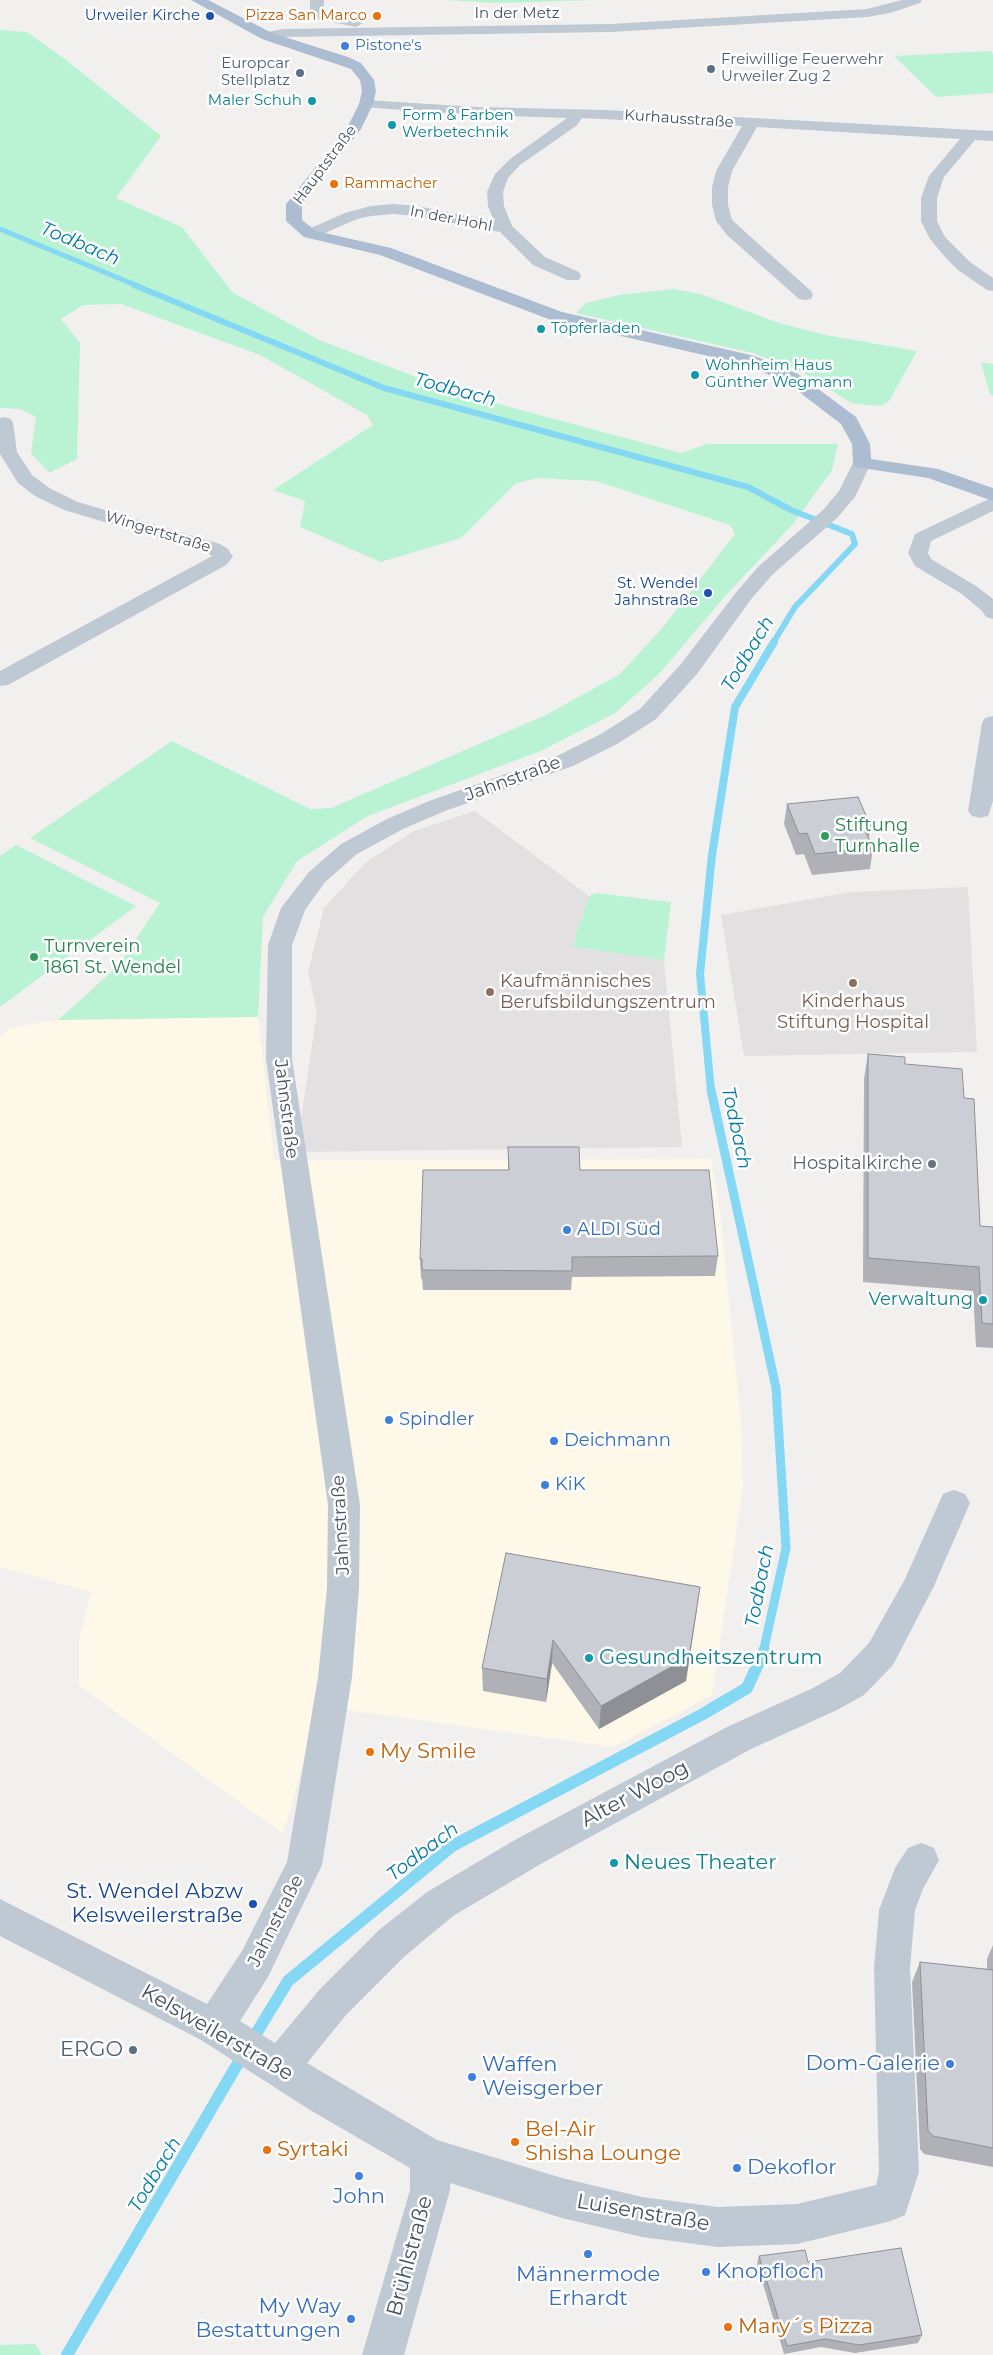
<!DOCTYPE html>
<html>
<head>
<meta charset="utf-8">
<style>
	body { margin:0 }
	canvas { display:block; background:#f2efef }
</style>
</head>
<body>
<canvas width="993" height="2355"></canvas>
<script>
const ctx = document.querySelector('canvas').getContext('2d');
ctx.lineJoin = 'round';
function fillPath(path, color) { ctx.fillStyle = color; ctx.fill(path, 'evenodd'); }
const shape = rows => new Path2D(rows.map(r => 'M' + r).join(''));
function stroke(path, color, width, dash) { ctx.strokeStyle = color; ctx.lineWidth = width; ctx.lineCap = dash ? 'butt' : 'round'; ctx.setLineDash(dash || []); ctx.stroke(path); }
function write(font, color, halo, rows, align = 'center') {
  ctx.font = font + ' Montserrat,sans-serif'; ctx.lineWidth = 5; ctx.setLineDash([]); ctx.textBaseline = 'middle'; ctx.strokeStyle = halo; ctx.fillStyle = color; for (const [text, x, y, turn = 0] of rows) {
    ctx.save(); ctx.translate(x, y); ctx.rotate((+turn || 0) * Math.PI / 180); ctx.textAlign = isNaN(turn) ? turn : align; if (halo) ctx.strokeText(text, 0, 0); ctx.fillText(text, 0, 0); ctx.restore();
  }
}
const commercial = shape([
	[258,1017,274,1160,711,1159,720,1213,741,1423,743,1487,712,1695,613,1747,319,1706,283,1834,79,1685,79,1640,91,1592,0,1567,0,1037,9,1028,58,1020]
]);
const education = shape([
	[475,811,589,896,572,947,664,960,682,1147,296,1152,317,1012,308,972,324,908,365,863,414,831],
	[968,887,977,1052,744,1056,721,915,851,892]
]);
const green = shape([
	[443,0,596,0,496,3],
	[0,30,27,32,66,60,161,136,116,198,182,227,232,292,319,340,461,394,681,453,707,444,838,444,832,470,793,524,727,594,659,674,615,713,543,750,368,816,297,861,263,917,258,1017,58,1020,118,966,160,903,30,838,172,741,310,809,331,808,546,715,620,674,664,626,735,534,730,525,596,481,538,478,516,483,461,538,381,562,300,527,305,501,273,490,373,425,367,415,260,355,121,304,83,305,61,319,80,343,77,459,49,473,31,453,36,417,20,409,0,408],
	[990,51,993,54,993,93,936,97,894,56],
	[673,289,701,294,779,323,826,335,917,351,889,401,881,406,866,405,851,403,804,373,753,353,576,313,586,303,619,295],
	[981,362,993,364,993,396,990,394],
	[16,845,136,906,0,1007,0,856],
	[596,893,671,902,664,960,572,947,589,896],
	[35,2344,42,2355,0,2355,0,2345]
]);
const streamFar4 = shape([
	[0,229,138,286]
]);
const streamFar3 = shape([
	[134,285,384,388,748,487,791,510,852,534,855,544,795,607,773,643]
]);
const streamFar2 = shape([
	[711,1091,700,974,712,855,735,707,774,642]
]);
const streamFar1 = shape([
	[711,1090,776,1388,786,1548,763,1653]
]);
const stream = shape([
	[251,2042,288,1981,452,1846,703,1714,747,1688,764,1651],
	[67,2355,244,2053]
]);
const minor = shape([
	[310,0,324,0,324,11,326,13,361,20,363,23,356,27,317,19,310,12,310,0],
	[902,0,922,0,920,3,890,13,867,17,611,32,283,37,267,40,260,36,262,33,283,29,611,24,867,9,902,0],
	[366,100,477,107,606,110,993,131,993,141,975,140,944,177,937,198,937,221,945,237,970,262,993,278,993,291,987,290,958,270,945,257,930,239,921,221,921,198,929,176,960,139,757,127,732,171,728,187,728,205,732,220,811,291,813,295,811,299,805,300,799,299,727,235,716,221,712,205,712,187,716,171,742,126,582,118,576,126,520,165,508,178,503,192,504,206,512,226,545,257,579,272,581,276,579,280,567,280,533,265,500,232,417,216,393,214,371,216,357,219,316,237,304,237,302,234,304,231,345,213,371,206,393,204,417,206,494,221,488,206,487,192,495,174,510,159,567,118,477,115,361,107,359,104,366,100],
	[4,417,11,419,13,423,17,452,32,475,49,488,78,502,220,544,228,549,233,557,226,565,8,685,0,686,0,671,212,556,206,552,64,510,35,496,18,483,0,454,0,418,4,417],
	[862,457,869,459,871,463,855,497,837,518,773,574,752,598,697,674,656,719,617,744,573,766,445,811,403,829,357,854,325,882,305,910,292,945,292,1059,360,1505,359,1588,352,1677,322,1865,268,1977,240,2021,275,2043,320,1989,379,1930,427,1892,513,1841,727,1727,813,1688,840,1673,869,1643,905,1579,943,1494,954,1490,965,1494,970,1503,934,1586,893,1665,864,1695,837,1710,751,1749,539,1865,453,1916,405,1956,346,2015,307,2063,437,2140,562,2178,642,2197,718,2207,797,2204,876,2185,879,2172,874,1968,879,1910,895,1868,908,1848,921,1843,934,1848,939,1860,923,1889,915,1910,910,1968,919,2172,905,2215,891,2221,797,2244,718,2247,642,2237,562,2218,450,2183,450,2190,404,2355,362,2355,410,2190,410,2168,310,2110,201,2040,0,1936,0,1899,207,2004,242,1951,287,1862,318,1677,327,1588,328,1505,266,1059,268,945,281,908,309,872,341,844,387,819,429,801,557,756,601,734,640,709,681,664,738,590,759,566,823,510,839,491,855,459,862,457],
	[993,497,993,511,931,541,928,553,931,559,976,586,993,599,993,619,986,617,982,611,962,594,915,566,908,553,915,534,993,497],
	[993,716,993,801,988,816,980,818,972,816,968,811,982,723,985,718,993,716]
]);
const major = shape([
	[191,0,208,0,272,33,348,57,361,63,374,80,376,91,373,104,361,129,302,204,302,220,316,231,391,248,562,312,755,356,798,374,856,417,870,444,871,459,938,469,993,488,993,501,928,478,855,467,853,463,852,444,841,424,786,382,743,364,551,320,380,255,304,237,286,221,286,204,347,128,359,104,362,91,360,80,351,69,262,39,191,0]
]);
const wall = shape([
	[787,804,871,827,869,838,873,848,870,869,812,875,804,854,796,855,784,824],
	[868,1054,905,1064,964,1098,980,1226,993,1227,993,1348,976,1347,973,1291,863,1282,864,1079],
	[508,1147,580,1170,718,1256,715,1276,572,1277,571,1290,423,1290,422,1279,421,1278,420,1259,508,1170],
	[506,1553,697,1610,686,1681,599,1729,552,1663,546,1702,483,1691,482,1668],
	[993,1945,993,2167,924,2154,920,2149,912,1982,920,1962,987,1969,987,1959],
	[759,2256,808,2262,922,2335,918,2343,855,2353,821,2347,784,2354,757,2264]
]);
const shadedWall = shape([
	[700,1587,686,1681,599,1729,601,1706],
	[553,1640,552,1663,546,1702,547,1679]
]);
const building = shape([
	[858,797,871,827,864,828,873,848,815,854,807,833,799,834,787,804,858,797],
	[868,1054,905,1057,905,1064,962,1069,964,1098,974,1099,980,1226,993,1227,993,1324,982,1323,979,1267,868,1258,868,1054],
	[508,1147,579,1147,580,1170,709,1170,718,1256,572,1257,572,1271,422,1270,422,1259,420,1259,423,1170,509,1170,508,1147],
	[506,1553,700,1587,689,1657,601,1706,553,1640,547,1679,482,1668,506,1553],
	[920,1962,993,1970,993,2148,933,2136,928,2131,920,1962],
	[901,2248,922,2335,859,2345,825,2339,787,2346,759,2256,805,2250,808,2262,901,2248]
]);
const markers = [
	[210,16,5,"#1a4fb4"],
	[377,16,5,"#e8710a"],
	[345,46,5,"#3f7fe0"],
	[711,69,5,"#5c6f8a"],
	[300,73,5,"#5c6f8a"],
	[312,101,5,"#0f9aa8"],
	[392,125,5,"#0f9aa8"],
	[334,184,5,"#e8710a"],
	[541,329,5,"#0f9aa8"],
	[695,375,5,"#0f9aa8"],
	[708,593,5,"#1a4fb4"],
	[825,836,5,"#2e9e5b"],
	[34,957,5,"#2e9e5b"],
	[853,983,5,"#8d6e63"],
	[490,992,5,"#8d6e63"],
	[932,1164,5,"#6b7280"],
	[567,1230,5,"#3f7fe0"],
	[983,1300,5,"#0f9aa8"],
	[389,1420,5,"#3f7fe0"],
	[554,1441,5,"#3f7fe0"],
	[545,1485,5,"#3f7fe0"],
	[589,1658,5,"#0f9aa8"],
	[370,1752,5,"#e8710a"],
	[614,1863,5,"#0f9aa8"],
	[253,1904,5,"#1a4fb4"],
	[133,2050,5,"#5c6f8a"],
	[950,2064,5,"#3f7fe0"],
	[472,2077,5,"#3f7fe0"],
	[515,2142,5,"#e8710a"],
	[267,2150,5,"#e8710a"],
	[737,2168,5,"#3f7fe0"],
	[359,2176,5,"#3f7fe0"],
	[588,2254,5,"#3f7fe0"],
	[706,2272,5,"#3f7fe0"],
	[351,2319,5,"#3f7fe0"],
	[728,2327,5,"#e8710a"]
];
const farStreetnames = [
	["In der Metz",517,14],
	["Kurhausstraße",679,119,4],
	["Hauptstraße",325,165,-53],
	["In der Hohl",451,219,11],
	["Wingertstraße",158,532,17]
];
const farTransitnames = [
	["Urweiler Kirche",200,16],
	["St. Wendel",698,584],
	["Jahnstraße",698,601]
];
const farFoodnames = [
	["Pizza San Marco",367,16],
	["Rammacher",344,184,"left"]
];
const farShopnames = [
	["Pistone's",355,46]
];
const farServicenames = [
	["Freiwillige Feuerwehr",721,60],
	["Urweiler Zug 2",721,77],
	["Europcar",290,64,"right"],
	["Stellplatz",290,81,"right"]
];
const farCulturenames = [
	["Maler Schuh",302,101,"right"],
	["Form & Farben",402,116],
	["Werbetechnik",402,133],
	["Töpferladen",551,329],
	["Wohnheim Haus",705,366],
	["Günther Wegmann",705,383]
];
const streetNames = [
	["Jahnstraße",513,779,-20],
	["Jahnstraße",286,1109,83],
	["Jahnstraße",341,1525,-93],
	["Jahnstraße",276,1921,-63]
];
const leisureNames = [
	["Stiftung",835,826],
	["Turnhalle",835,847],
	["Turnverein",44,947],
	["1861 St. Wendel",44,968]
];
const educationNames = [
	["Kaufmännisches",500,982],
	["Berufsbildungszentrum",500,1003],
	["Kinderhaus",853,1002,"center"],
	["Stiftung Hospital",853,1023,"center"]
];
const worshipNames = [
	["Hospitalkirche",922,1164]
];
const shopNames = [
	["ALDI Süd",577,1230],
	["Spindler",399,1420],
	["Deichmann",564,1441],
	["KiK",555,1485]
];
const cultureNames = [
	["Verwaltung",973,1300]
];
const waterNames = [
	["Todbach",80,244,23],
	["Todbach",455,390,15],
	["Todbach",748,654,-59],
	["Todbach",736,1128,78],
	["Todbach",760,1586,-79],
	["Todbach",423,1852,-37],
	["Todbach",155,2175,-59]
];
const nearCulturenames = [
	["Gesundheitszentrum",599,1658],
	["Neues Theater",624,1863]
];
const nearFoodnames = [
	["My Smile",380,1752],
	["Bel-Air",525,2130],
	["Shisha Lounge",525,2154],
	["Syrtaki",277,2150],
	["Mary´s Pizza",738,2327]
];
const nearStreetnames = [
	["Alter Woog",635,1794,-28],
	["Kelsweilerstraße",217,2033,30],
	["Luisenstraße",643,2213,10],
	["Brühlstraße",410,2256,-75]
];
const nearTransitnames = [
	["St. Wendel Abzw",243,1892],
	["Kelsweilerstraße",243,1916]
];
const nearServicenames = [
	["ERGO",123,2050]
];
const nearShopnames = [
	["Dom-Galerie",940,2064,"right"],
	["Waffen",482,2065],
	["Weisgerber",482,2089],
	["Dekoflor",747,2168],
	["John",359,2197,"center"],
	["Knopfloch",716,2272],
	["Männermode",588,2275,"center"],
	["Erhardt",588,2299,"center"],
	["My Way",341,2307,"right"],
	["Bestattungen",341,2331,"right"]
];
fillPath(commercial, '#fef8e8');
fillPath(education, '#e3e0e1');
fillPath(green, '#baf3d3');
stroke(streamFar4, '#84d8f4', 5);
stroke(streamFar3, '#84d8f4', 6);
stroke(streamFar2, '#84d8f4', 8);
stroke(streamFar1, '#84d8f4', 9);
stroke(stream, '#84d8f4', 12);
fillPath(minor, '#bfc9d3');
fillPath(major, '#adbdd1');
fillPath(wall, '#afb1b7');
fillPath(shadedWall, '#8e9095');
fillPath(building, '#cbced5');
stroke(building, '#8e9095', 1);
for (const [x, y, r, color] of markers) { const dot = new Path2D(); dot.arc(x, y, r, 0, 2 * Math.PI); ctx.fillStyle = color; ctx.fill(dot); stroke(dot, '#fff', 2); }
write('15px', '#46525f', '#fff', farStreetnames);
write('15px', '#164399', '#fff', farTransitnames, 'right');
write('15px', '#c56008', '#fff', farFoodnames, 'right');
write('15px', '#366cbe', '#fff', farShopnames, 'left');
write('15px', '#4e5e75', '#fff', farServicenames, 'left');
write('15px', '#0d838f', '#fff', farCulturenames, 'left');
write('18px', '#46525f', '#fff', streetNames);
write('18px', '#27864d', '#fff', leisureNames, 'left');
write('18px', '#785e54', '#fff', educationNames, 'left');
write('18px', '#5b616d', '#fff', worshipNames, 'right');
write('18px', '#366cbe', '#fff', shopNames, 'left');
write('18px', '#0d838f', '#fff', cultureNames, 'right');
write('italic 19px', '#027da7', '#fff', waterNames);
write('21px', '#0d838f', '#fff', nearCulturenames, 'left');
write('21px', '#c56008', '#fff', nearFoodnames, 'left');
write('21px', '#46525f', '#fff', nearStreetnames);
write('21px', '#164399', '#fff', nearTransitnames, 'right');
write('21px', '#4e5e75', '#fff', nearServicenames, 'right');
write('21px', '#366cbe', '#fff', nearShopnames, 'left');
</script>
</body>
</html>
